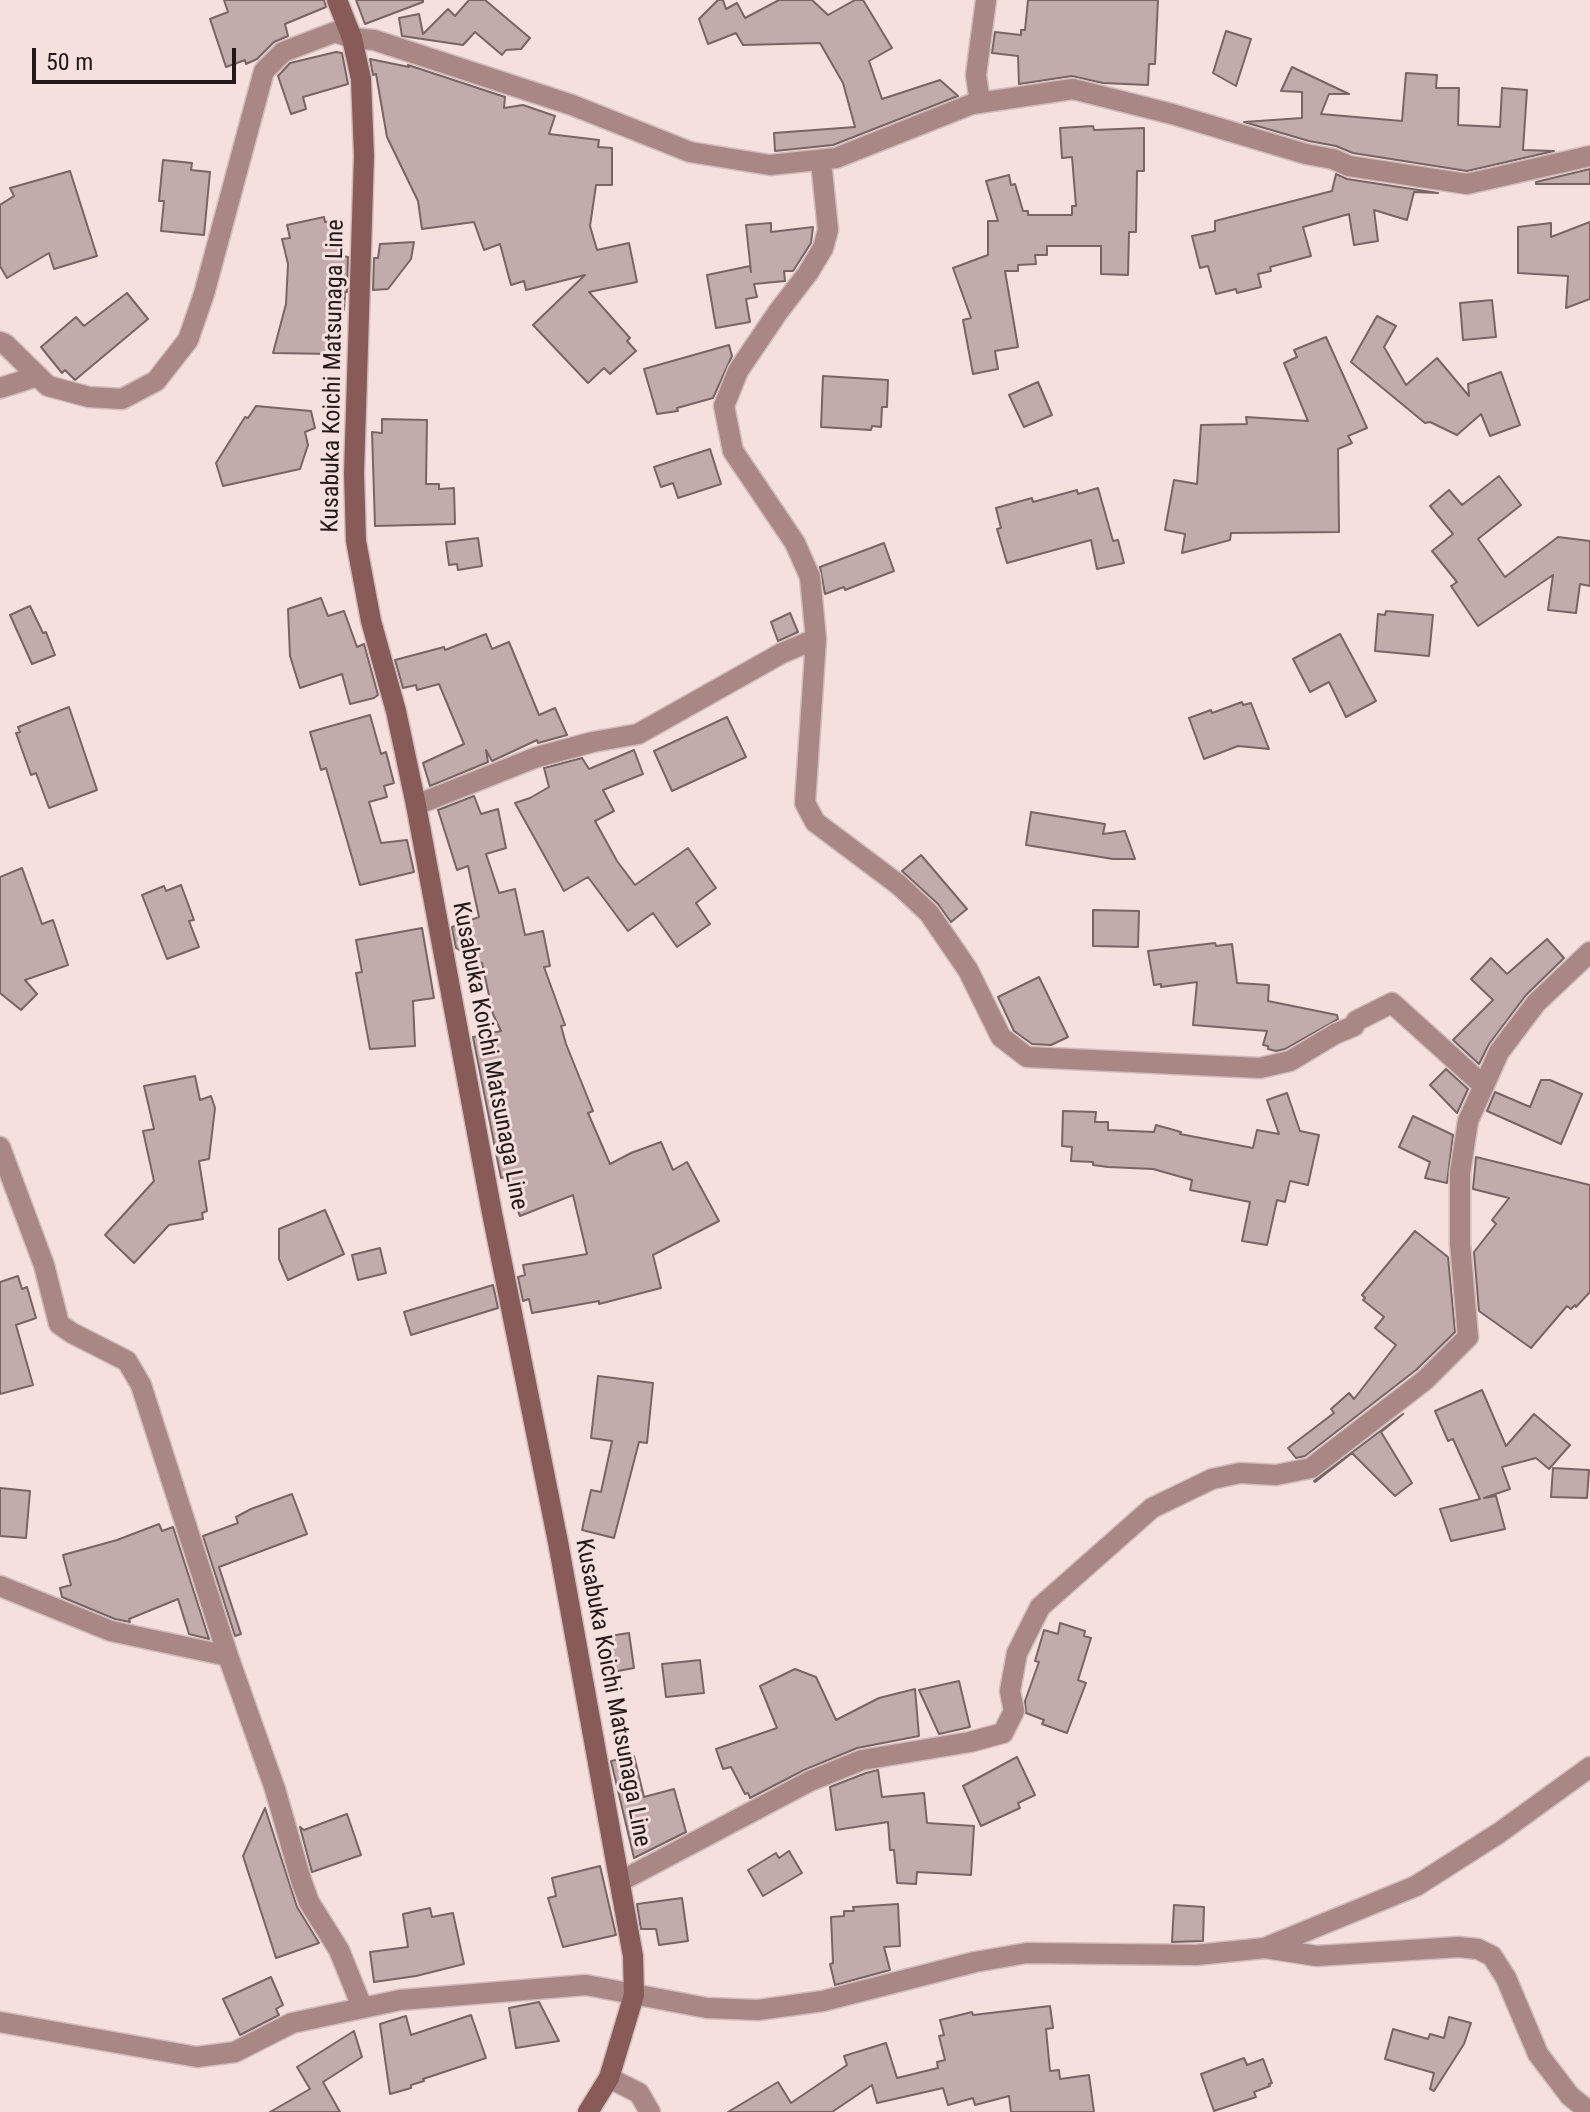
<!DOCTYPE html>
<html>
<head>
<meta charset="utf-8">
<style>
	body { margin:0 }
	#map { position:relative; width:1590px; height:2112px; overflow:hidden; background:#f6e0de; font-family:"Roboto Condensed",sans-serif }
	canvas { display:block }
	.scale { position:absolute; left:32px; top:48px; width:204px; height:36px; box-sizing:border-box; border:4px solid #211919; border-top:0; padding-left:10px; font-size:24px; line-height:28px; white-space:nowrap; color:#211919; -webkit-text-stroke:6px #f6e0de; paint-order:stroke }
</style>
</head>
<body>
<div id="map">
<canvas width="1590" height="2112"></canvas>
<div class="scale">50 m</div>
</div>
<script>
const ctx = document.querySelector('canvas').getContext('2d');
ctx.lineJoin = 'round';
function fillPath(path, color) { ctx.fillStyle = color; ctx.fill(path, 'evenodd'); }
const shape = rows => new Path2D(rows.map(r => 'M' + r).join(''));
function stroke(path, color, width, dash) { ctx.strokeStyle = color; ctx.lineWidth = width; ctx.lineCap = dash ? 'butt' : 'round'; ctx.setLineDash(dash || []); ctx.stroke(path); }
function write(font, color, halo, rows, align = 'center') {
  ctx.font = font + ' "Roboto Condensed",sans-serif'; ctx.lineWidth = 6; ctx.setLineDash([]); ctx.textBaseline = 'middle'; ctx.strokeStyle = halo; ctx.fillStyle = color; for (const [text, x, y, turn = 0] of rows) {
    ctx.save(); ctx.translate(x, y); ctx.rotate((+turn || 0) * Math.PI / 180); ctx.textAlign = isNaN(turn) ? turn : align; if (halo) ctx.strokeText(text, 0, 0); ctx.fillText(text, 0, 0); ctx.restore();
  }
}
const building = shape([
	[224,0,324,0,326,7,285,24,288,36,274,42,257,59,246,64,245,60,226,67,210,19,228,12,224,0],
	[356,0,423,0,423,2,365,24,356,0],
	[469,0,485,0,530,38,521,49,506,50,502,55,475,32,463,45,402,36,399,18,419,14,423,34,448,9,455,16,469,0],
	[718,0,723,0,726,9,737,3,745,18,779,0,812,0,828,15,855,0,863,0,892,48,869,61,882,99,940,80,958,96,833,145,775,151,774,133,855,127,843,83,820,43,743,45,736,33,708,44,699,19,718,0],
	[1028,0,1158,0,1155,64,1149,64,1148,85,1103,83,1072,76,1019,84,1018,56,992,53,995,32,1021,35,1021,30,1025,30,1028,0],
	[1226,31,1251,39,1236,86,1213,73,1226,31],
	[336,52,342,53,348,84,303,97,306,109,291,114,278,76,290,63,336,52],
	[370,59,409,67,408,65,505,97,504,108,523,105,555,116,549,134,599,140,598,147,612,148,612,185,596,185,590,226,597,250,629,243,637,282,589,292,630,338,627,341,636,351,610,374,604,368,588,383,533,325,585,275,526,290,524,281,511,285,500,244,484,250,474,222,422,229,418,201,387,137,376,74,373,75,370,59],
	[1292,67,1349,94,1329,94,1321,114,1402,121,1406,73,1437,75,1436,88,1459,88,1458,125,1500,127,1502,88,1527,90,1523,150,1554,151,1467,171,1353,153,1336,146,1309,141,1244,122,1302,118,1302,92,1281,91,1292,67],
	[1093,126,1094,130,1144,128,1144,171,1137,171,1136,232,1129,232,1128,275,1101,274,1101,246,1047,246,1047,255,1035,255,1036,264,1018,265,1018,271,1005,271,1018,347,995,351,998,369,973,374,963,320,971,318,953,268,988,255,988,221,998,221,986,181,1009,175,1011,185,1015,184,1023,211,1028,211,1028,215,1072,215,1072,206,1076,206,1072,157,1062,158,1060,128,1093,126],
	[163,160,192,163,191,170,210,172,204,235,161,231,164,201,159,201,163,160],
	[1590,169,1590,184,1536,184,1536,182,1590,169],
	[70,171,97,256,54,269,49,253,7,278,0,266,0,205,14,196,10,188,70,171],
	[1336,174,1347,179,1438,193,1414,192,1407,220,1374,210,1378,241,1354,245,1349,214,1303,227,1311,256,1270,267,1271,271,1258,274,1261,287,1237,293,1236,289,1216,294,1208,266,1200,268,1192,236,1215,231,1215,221,1332,191,1336,174],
	[324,217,325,222,335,221,342,256,348,257,347,292,345,292,344,310,336,310,334,354,273,353,286,304,288,264,282,239,290,238,287,225,324,217],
	[1590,222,1590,299,1566,308,1568,276,1518,273,1518,227,1551,223,1551,237,1590,222],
	[771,223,771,232,813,227,811,243,793,271,784,271,785,281,754,284,757,297,746,299,750,322,716,328,707,275,750,266,751,272,746,225,771,223],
	[414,242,411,259,388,289,373,290,374,258,378,258,380,244,414,242],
	[127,293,148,319,75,380,65,370,62,373,41,347,76,317,84,326,127,293],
	[1492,300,1496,337,1463,340,1460,303,1492,300],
	[1377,316,1396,326,1384,347,1406,385,1437,358,1469,396,1468,384,1501,372,1520,425,1490,436,1481,414,1457,435,1430,422,1425,423,1351,362,1377,316],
	[1326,337,1367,428,1348,436,1352,443,1338,449,1339,532,1231,533,1230,540,1182,553,1185,534,1165,530,1174,480,1197,484,1201,425,1247,424,1246,417,1308,421,1284,363,1297,357,1294,350,1326,337],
	[729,345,732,356,713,398,677,408,678,411,657,414,644,369,729,345],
	[823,376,888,380,887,407,882,407,881,427,872,426,871,430,821,427,823,376],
	[1038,382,1052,415,1024,427,1009,395,1038,382],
	[256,406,311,411,315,428,305,432,308,445,300,469,223,486,216,463,245,417,248,418,256,406],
	[382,419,427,420,426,484,439,484,439,489,454,488,455,524,375,526,372,432,382,433,382,419],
	[710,449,721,484,678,498,673,483,661,487,654,467,710,449],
	[1499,476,1521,505,1478,539,1505,577,1558,537,1590,541,1590,586,1580,584,1576,613,1548,610,1553,575,1478,626,1451,586,1457,582,1432,551,1453,534,1430,506,1449,490,1462,505,1499,476],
	[1098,488,1113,541,1118,540,1124,563,1097,569,1091,540,1007,563,997,529,1001,528,996,508,1032,498,1033,502,1077,490,1078,494,1098,488],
	[478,538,482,566,458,570,457,564,449,565,446,542,478,538],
	[884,543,894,571,845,590,844,587,825,594,820,567,884,543],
	[321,598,328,616,344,611,357,647,364,644,378,695,374,698,350,704,342,674,300,688,290,656,288,609,321,598],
	[30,606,43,633,46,632,55,655,32,664,10,615,30,606],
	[1386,611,1433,615,1429,656,1375,651,1378,614,1385,615,1386,611],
	[790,613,798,632,778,641,771,622,790,613],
	[486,634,492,649,509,642,539,715,555,708,567,735,538,743,537,740,492,761,486,750,488,762,430,786,423,763,464,744,439,684,417,690,416,685,403,688,395,660,444,647,445,650,486,634],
	[1340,634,1376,701,1346,717,1329,682,1310,692,1293,659,1340,634],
	[1242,702,1243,705,1251,703,1269,749,1238,746,1204,759,1189,718,1211,710,1212,713,1242,702],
	[69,707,97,790,49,808,36,773,31,775,16,733,20,732,18,727,69,707],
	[370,715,381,754,386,752,394,783,384,786,387,797,369,802,381,843,407,840,414,872,360,885,326,768,321,770,310,732,370,715],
	[727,717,746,757,672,791,654,751,727,717],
	[634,750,643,774,603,790,614,811,595,821,617,861,635,885,688,848,716,888,696,903,710,924,677,947,653,913,628,931,588,877,564,891,515,803,530,798,549,787,544,768,582,758,589,769,634,750],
	[474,796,481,814,498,809,506,848,486,854,499,893,515,889,525,935,543,931,550,966,544,967,565,1025,561,1026,566,1044,593,1111,588,1113,610,1164,631,1153,661,1142,673,1170,687,1162,719,1221,653,1255,661,1288,599,1304,599,1301,532,1313,529,1299,523,1301,518,1277,525,1275,523,1265,587,1254,573,1195,520,1216,504,1177,501,1178,473,1037,501,1031,493,1014,482,963,456,948,452,927,479,917,468,866,457,870,438,810,474,796],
	[1031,812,1105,824,1103,834,1125,831,1135,859,1113,859,1026,845,1031,812],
	[921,855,967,909,951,922,938,904,902,871,921,855],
	[22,868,42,924,53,920,68,965,25,980,37,994,21,1010,0,993,0,877,22,868],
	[181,885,194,920,189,921,199,947,167,959,142,895,164,886,166,891,181,885],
	[1093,910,1139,911,1138,947,1093,946,1093,910],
	[422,928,434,998,413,1001,415,1046,370,1049,356,973,362,972,356,940,422,928],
	[1547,939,1564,958,1526,995,1489,1044,1479,1064,1453,1040,1493,1000,1471,979,1491,958,1507,974,1547,939],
	[1215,943,1216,946,1232,944,1237,983,1269,985,1268,1001,1337,1015,1338,1019,1285,1049,1276,1051,1268,1049,1268,1046,1263,1045,1267,1031,1193,1025,1197,982,1161,987,1161,984,1154,985,1148,951,1215,943],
	[1039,977,1068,1037,1051,1045,1032,1044,1014,1031,998,997,1039,977],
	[1446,1069,1468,1089,1457,1113,1430,1085,1446,1069],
	[195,1076,200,1100,211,1096,215,1108,209,1159,199,1161,207,1211,202,1213,203,1219,169,1225,134,1263,105,1235,154,1181,143,1131,154,1129,144,1086,195,1076],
	[1541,1080,1550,1080,1582,1094,1561,1144,1487,1111,1495,1092,1530,1107,1541,1080],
	[1287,1093,1300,1131,1319,1135,1308,1185,1290,1181,1285,1202,1277,1200,1267,1245,1242,1241,1250,1202,1190,1190,1192,1180,1153,1169,1108,1167,1093,1165,1093,1162,1071,1161,1072,1147,1062,1146,1063,1111,1096,1112,1095,1122,1108,1122,1108,1130,1154,1132,1156,1125,1181,1132,1180,1134,1253,1148,1257,1130,1279,1134,1267,1100,1287,1093],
	[1413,1116,1453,1135,1447,1183,1425,1178,1430,1162,1399,1147,1413,1116],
	[1476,1157,1590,1185,1590,1292,1576,1307,1575,1305,1571,1309,1567,1306,1531,1348,1479,1311,1474,1252,1496,1224,1492,1220,1509,1198,1473,1189,1476,1157],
	[325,1210,344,1254,288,1280,279,1259,279,1229,325,1210],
	[1415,1231,1448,1257,1455,1332,1416,1370,1305,1456,1296,1458,1288,1448,1334,1413,1331,1409,1349,1393,1354,1399,1396,1345,1375,1328,1384,1317,1363,1300,1365,1298,1362,1295,1415,1231],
	[380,1248,386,1273,358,1280,352,1255,380,1248],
	[18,1276,22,1289,27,1287,36,1318,16,1325,33,1385,0,1394,0,1282,18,1276],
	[493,1285,498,1308,411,1335,404,1312,493,1285],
	[598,1376,653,1383,647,1443,639,1442,614,1538,582,1530,591,1490,601,1492,612,1441,591,1438,598,1376],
	[1482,1390,1506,1446,1534,1414,1570,1445,1549,1469,1536,1458,1502,1467,1510,1489,1484,1498,1496,1496,1505,1529,1451,1541,1440,1509,1480,1499,1453,1439,1448,1441,1435,1411,1482,1390],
	[1403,1414,1381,1432,1412,1483,1395,1496,1352,1453,1315,1482,1314,1481,1403,1414],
	[1553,1468,1589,1470,1587,1498,1551,1497,1553,1468],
	[0,1488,30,1491,26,1538,0,1536,0,1488],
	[292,1494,307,1534,219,1567,241,1634,235,1636,203,1536,238,1523,236,1517,251,1509,292,1494],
	[159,1524,162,1531,173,1527,209,1639,189,1634,178,1599,129,1619,130,1622,115,1619,62,1597,60,1588,71,1585,63,1555,117,1540,159,1524],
	[1060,1623,1085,1631,1084,1636,1091,1638,1078,1680,1086,1683,1067,1733,1042,1724,1044,1720,1026,1713,1025,1701,1039,1662,1035,1661,1044,1630,1058,1634,1060,1623],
	[629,1633,634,1668,602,1674,596,1638,629,1633],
	[700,1660,704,1693,666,1697,662,1664,700,1660],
	[795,1669,816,1677,836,1720,879,1698,915,1689,919,1736,857,1748,804,1770,750,1798,748,1793,745,1794,731,1767,723,1769,716,1749,777,1728,760,1686,795,1669],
	[959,1681,970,1727,939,1734,919,1690,959,1681],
	[634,1756,644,1797,674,1789,686,1832,634,1858,611,1761,634,1756],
	[1017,1757,1035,1795,1018,1803,1020,1808,981,1826,963,1786,1017,1757],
	[878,1770,882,1797,924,1793,927,1823,974,1826,971,1875,917,1872,916,1884,897,1883,894,1850,890,1850,888,1822,836,1830,830,1787,866,1773,878,1770],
	[265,1808,297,1907,319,1943,276,1958,243,1856,265,1808],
	[347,1814,361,1855,312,1872,300,1827,304,1830,347,1814],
	[789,1851,802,1873,763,1896,748,1870,776,1853,779,1858,789,1851],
	[600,1866,616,1935,563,1947,548,1898,556,1896,552,1878,600,1866],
	[682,1898,688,1941,659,1945,656,1929,641,1929,637,1904,682,1898],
	[898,1904,900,1946,884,1947,890,1970,835,1985,830,1964,833,1963,831,1917,844,1916,844,1911,854,1911,853,1907,898,1904],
	[1174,1905,1204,1907,1203,1941,1172,1942,1174,1905],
	[430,1908,432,1917,453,1913,464,1964,416,1976,374,1982,370,1952,408,1947,403,1914,430,1908],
	[271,1977,283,2005,276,2009,279,2015,240,2035,223,1999,271,1977],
	[539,2002,559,2041,516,2048,509,2008,539,2002],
	[1050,2006,1053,2028,1046,2029,1050,2071,1059,2070,1060,2079,1089,2075,1094,2112,1011,2112,1009,2096,975,2105,973,2098,948,2105,943,2088,877,2103,872,2085,832,2112,728,2112,778,2082,791,2103,847,2065,844,2056,886,2043,897,2078,938,2068,937,2062,945,2060,939,2036,944,2035,940,2020,972,2012,973,2015,1050,2006],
	[471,2015,486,2058,423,2079,424,2081,411,2085,411,2088,390,2094,380,2024,406,2016,411,2035,471,2015],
	[1449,2017,1471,2023,1464,2044,1434,2091,1430,2089,1434,2073,1385,2059,1393,2029,1428,2039,1430,2034,1444,2038,1449,2017],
	[354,2031,362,2057,323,2082,340,2112,270,2112,310,2089,297,2067,354,2031],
	[1244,2058,1247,2065,1263,2059,1272,2083,1269,2084,1270,2086,1254,2092,1256,2097,1214,2111,1201,2074,1244,2058]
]);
const street = shape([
	[980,103,976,75,986,0],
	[821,161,828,230,823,248,808,273,778,312,738,371,724,406,733,451,795,543,810,577,816,639,805,803,815,822,899,885,929,913,968,970,1001,1037,1027,1057,1260,1068,1290,1061,1335,1034,1354,1026,1356,1021,1392,1003,1484,1086],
	[0,342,5,344,48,386,89,397,122,399,156,381,188,340,204,294,264,71,283,52,335,32,352,38,374,40,572,105,690,152,770,165,836,158,972,104,1073,89,1172,114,1306,154,1333,159,1349,166,1467,184,1590,156],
	[0,388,38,376],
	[416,805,537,757,593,742,638,734,782,653,816,639],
	[0,1147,44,1265,59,1324,72,1333,127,1361,141,1385,228,1656,275,1789,301,1880,309,1902,339,1950,362,2007],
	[0,1586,111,1631,228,1656],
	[621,1881,810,1781,862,1760,970,1742,1003,1733,1014,1711,1010,1691,1017,1653,1040,1607,1152,1508,1212,1479,1240,1473,1276,1475,1311,1468,1425,1380,1468,1337,1460,1243,1460,1173,1468,1121,1499,1052,1536,1003,1590,952],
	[1267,1947,1416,1886,1499,1833,1590,1767],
	[0,2022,197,2057,235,2052,292,2023,400,2000,586,1985,707,2008,758,2010,823,2001,975,1962,1027,1953,1196,1955,1265,1948,1317,1956,1458,1947,1478,1949,1492,1956,1506,1978,1538,2054,1570,2096,1590,2112],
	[609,2078,639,2093,650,2112]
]);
const secondary = shape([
	[337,0,352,38,361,79,364,156,354,473,356,541,371,621,396,711,416,805,492,1213,558,1542,633,1956,634,1995,609,2078,588,2112]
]);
const streetNames = [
	["Kusabuka Koichi Matsunaga Line",334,376,-89],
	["Kusabuka Koichi Matsunaga Line",489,1056,79],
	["Kusabuka Koichi Matsunaga Line",612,1693,79]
];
fillPath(building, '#c2acab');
stroke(building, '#786463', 2);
stroke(street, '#d0bcbb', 23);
stroke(secondary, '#d0bcbb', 23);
stroke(street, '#a88785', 20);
stroke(secondary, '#885a58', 20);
write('24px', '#211919', '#f6e0de', streetNames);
</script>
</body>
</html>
